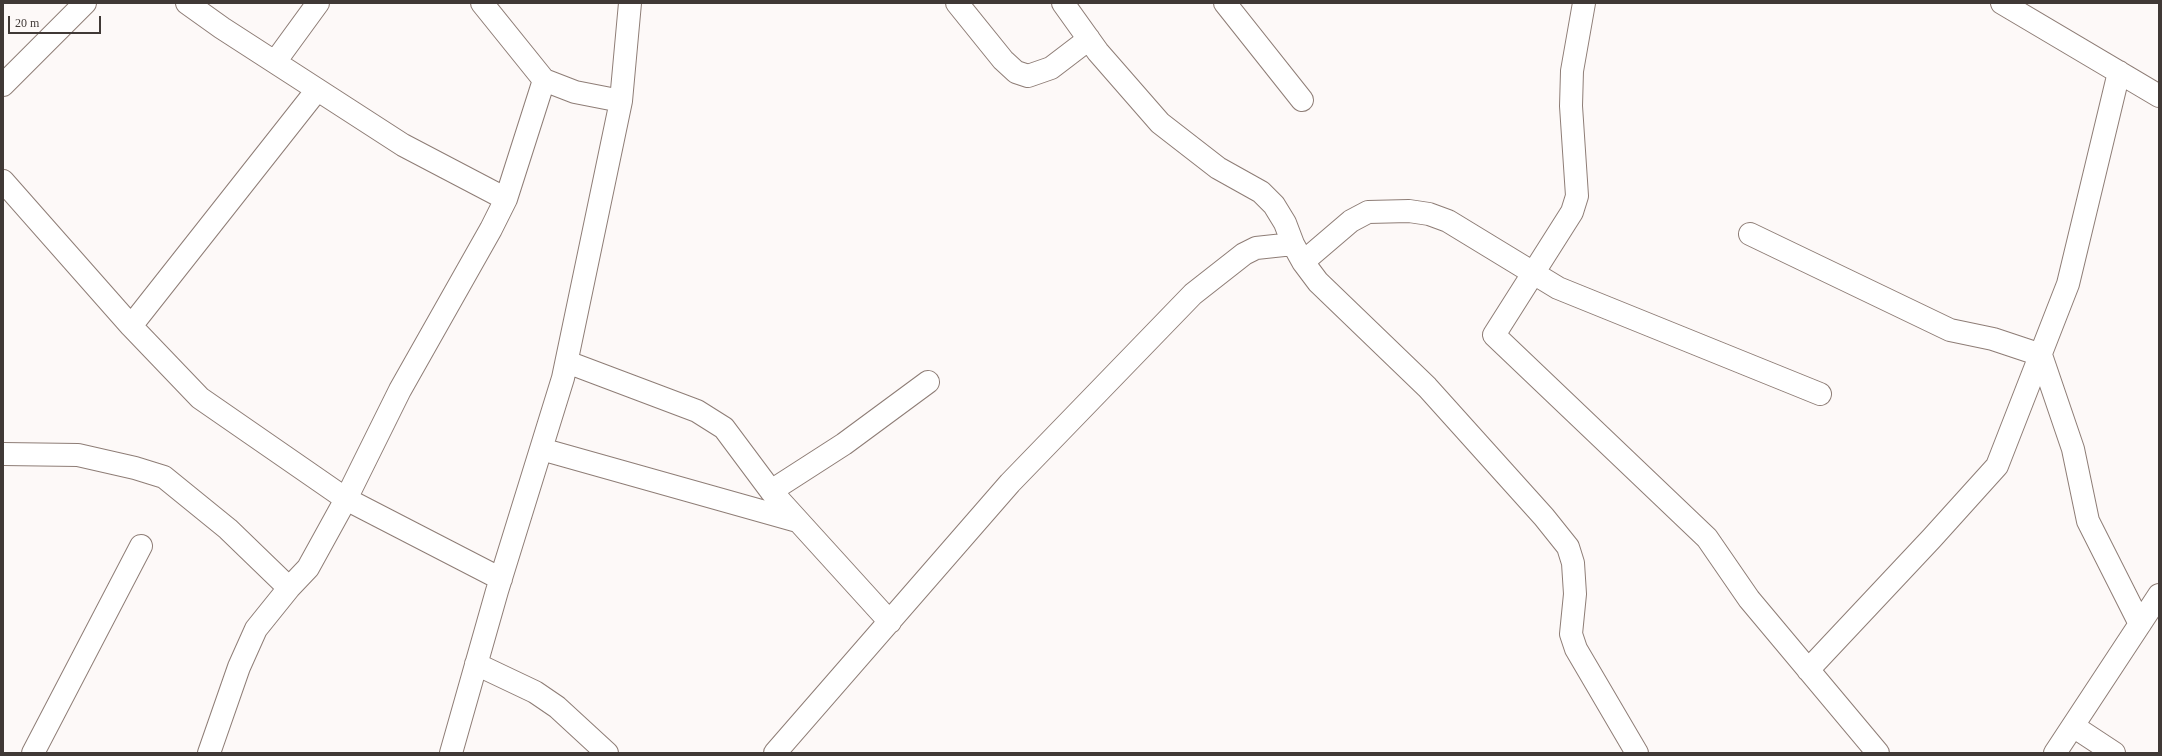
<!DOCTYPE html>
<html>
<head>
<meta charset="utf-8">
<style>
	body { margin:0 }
	#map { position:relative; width:2162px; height:756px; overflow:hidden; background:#fdf9f8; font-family:"Times New Roman",serif }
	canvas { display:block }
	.frame { position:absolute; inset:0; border:4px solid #403936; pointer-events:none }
	.scale { position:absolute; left:8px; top:16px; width:93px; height:18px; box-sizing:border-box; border:2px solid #403936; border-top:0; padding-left:5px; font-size:12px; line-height:14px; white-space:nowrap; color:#403936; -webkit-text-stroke:3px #fdf9f8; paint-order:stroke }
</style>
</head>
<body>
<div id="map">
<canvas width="2162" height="756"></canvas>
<div class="frame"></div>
<div class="scale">20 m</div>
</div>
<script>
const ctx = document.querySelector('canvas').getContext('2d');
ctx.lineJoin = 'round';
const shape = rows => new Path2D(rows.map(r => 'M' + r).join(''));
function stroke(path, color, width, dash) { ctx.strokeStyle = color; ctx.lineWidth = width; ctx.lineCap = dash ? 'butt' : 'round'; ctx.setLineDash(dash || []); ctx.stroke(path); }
const minor = shape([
	[187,3,222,28,403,145,506,199],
	[482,3,544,80,575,92,621,101],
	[957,3,1003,60,1016,72,1028,76,1051,68,1089,39],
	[1063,3,1098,52,1160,123,1218,168,1261,192,1274,205,1285,223,1293,244,1303,262,1318,282,1427,387,1544,517,1568,547,1573,563,1575,594,1571,634,1576,649,1637,753],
	[1225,3,1302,100],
	[1584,3,1572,71,1571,106,1577,196,1572,212,1494,335,1707,538,1749,599,1878,753],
	[2002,3,2159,96],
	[275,62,318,3],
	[3,85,85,3],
	[3,181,131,326,200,398,346,499,501,579],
	[1750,234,1950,330,1993,339,2041,355,2073,449,2088,521,2140,624],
	[1303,262,1351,221,1368,212,1409,211,1429,214,1448,221,1558,288,1820,394],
	[131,326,317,90],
	[567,362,697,411,724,428,771,491,890,622],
	[541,449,797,521],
	[3,454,78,455,135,468,164,477,228,529,289,588],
	[771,491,844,444,928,382],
	[476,664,535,692,557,707,607,753],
	[1808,670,1932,538,1997,466,2068,284,2119,72],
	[2073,726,2114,753],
	[33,753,141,546],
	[209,753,239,667,256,629,289,588,308,568,346,499,400,390,491,229,506,199,544,80],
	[451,753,497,591,563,378,621,101,630,3],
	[775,753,1010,483,1193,294,1244,254,1256,248,1293,244],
	[2055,753,2159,595]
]);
stroke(minor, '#8e7d76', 24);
stroke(minor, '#fff', 22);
</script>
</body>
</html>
